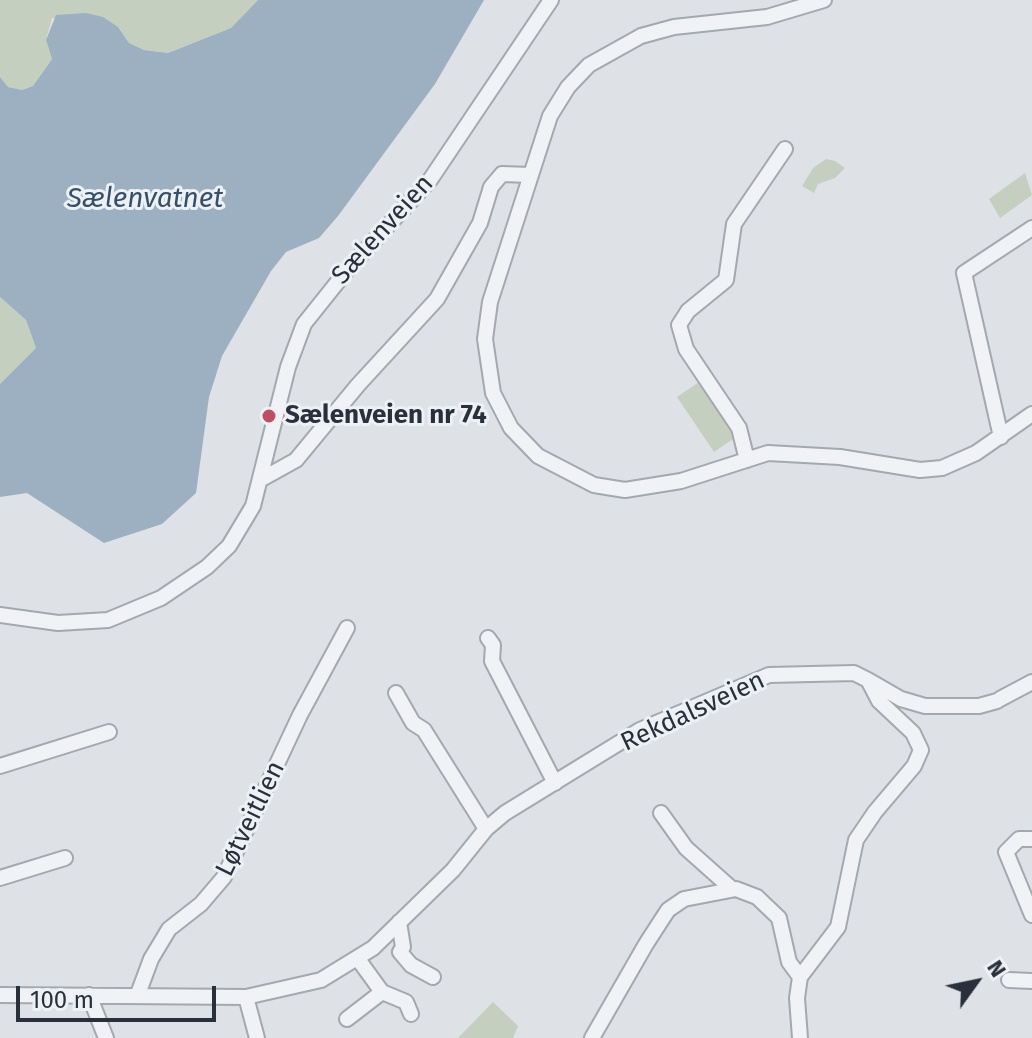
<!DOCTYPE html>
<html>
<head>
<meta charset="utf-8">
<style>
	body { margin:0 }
	#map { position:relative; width:1032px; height:1038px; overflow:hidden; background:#dee1e6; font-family:"Fira Sans",sans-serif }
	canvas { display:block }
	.north { position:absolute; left:936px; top:942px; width:80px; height:80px; -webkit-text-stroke:6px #edf0f4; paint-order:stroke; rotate:57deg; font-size:22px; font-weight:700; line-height:32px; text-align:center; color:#29303b }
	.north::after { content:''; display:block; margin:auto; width:28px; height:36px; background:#29303b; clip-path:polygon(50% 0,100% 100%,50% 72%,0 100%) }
	.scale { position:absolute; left:16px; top:986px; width:200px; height:36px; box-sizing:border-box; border:4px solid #29303b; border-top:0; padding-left:10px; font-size:24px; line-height:28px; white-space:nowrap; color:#29303b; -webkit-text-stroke:6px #edf0f4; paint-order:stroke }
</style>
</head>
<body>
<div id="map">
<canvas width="1032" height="1038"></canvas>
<div class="north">N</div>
<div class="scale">100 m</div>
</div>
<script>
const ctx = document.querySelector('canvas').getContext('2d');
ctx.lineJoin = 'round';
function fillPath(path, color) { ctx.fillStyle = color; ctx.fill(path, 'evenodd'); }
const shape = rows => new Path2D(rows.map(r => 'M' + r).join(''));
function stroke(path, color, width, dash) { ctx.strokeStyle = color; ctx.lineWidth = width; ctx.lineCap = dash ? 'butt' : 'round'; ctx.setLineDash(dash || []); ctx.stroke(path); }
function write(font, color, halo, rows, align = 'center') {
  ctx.font = font + ' "Fira Sans",sans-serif'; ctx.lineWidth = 6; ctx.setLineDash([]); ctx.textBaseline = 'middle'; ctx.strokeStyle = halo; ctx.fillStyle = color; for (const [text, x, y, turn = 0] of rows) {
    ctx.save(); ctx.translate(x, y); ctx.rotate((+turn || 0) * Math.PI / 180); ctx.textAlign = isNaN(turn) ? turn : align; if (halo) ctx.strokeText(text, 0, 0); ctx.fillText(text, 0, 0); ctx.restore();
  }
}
const green = shape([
	[0,0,258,0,231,28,168,53,144,50,129,43,118,27,52,18,46,40,52,59,33,86,22,90,8,87,0,77],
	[826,159,835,161,845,168,835,178,818,184,814,193,802,186,813,168],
	[1025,173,1032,195,1000,218,989,199],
	[0,297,26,320,36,348,0,384],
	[699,382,736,437,714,452,677,397],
	[493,1002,518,1026,513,1038,458,1038]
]);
const water = shape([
	[258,0,484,0,435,84,338,216,319,238,286,252,271,271,222,356,209,397,196,493,162,524,104,543,27,493,0,497,0,384,36,348,26,320,0,297,0,77,8,87,22,90,33,86,52,59,46,40,56,15,86,13,103,17,118,27,129,43,144,50,168,53,231,28]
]);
const minor = shape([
	[824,0,767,17,674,27,641,36,589,65,568,87,550,116,490,302,485,339,493,393,511,428,538,456,594,485,625,490,681,481,768,453,840,457,920,470,942,468,976,453,1032,414],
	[1001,437,964,273,1032,228],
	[747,460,739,428,686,349,679,325,688,311,726,280,734,224,785,149],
	[260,480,296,460,358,385,437,299,480,223,491,187,502,174,530,175],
	[0,615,58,623,108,620,161,598,207,567,229,546,253,506,288,367,304,324,348,269,430,180,551,0],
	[488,638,493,645,492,661,555,783],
	[868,680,901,699,925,706,979,706,997,701],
	[396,693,413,723,424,730,486,829],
	[1000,699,1032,682],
	[0,766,109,732],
	[661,813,686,848,732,889],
	[1032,839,1019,839,1006,852,1032,915],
	[0,878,65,858],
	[399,922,403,947,400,952,411,965,433,977],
	[358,959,382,992,406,1002,411,1014],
	[1009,980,1032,981],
	[138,994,151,959,169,929,201,904,224,877,300,715,347,628],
	[0,995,246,997,321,980,373,948,453,870,486,829,505,813,640,730,769,675,854,673,868,680,879,701,913,733,921,750,914,766,875,812,856,840,838,927,800,977,797,998,800,1038],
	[89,995,106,1038],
	[246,997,257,1038],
	[347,1019,382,992],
	[592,1038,646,944,668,910,684,899,736,889,757,897,779,918,789,962,800,977]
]);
const markers = [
	[269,416,8,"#bf4f63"]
];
const streetNames = [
	["Sælenveien",383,230,-48],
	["Rekdalsveien",693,712,-25],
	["Løtveitlien",251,819,-64]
];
const poiNames = [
	["Sælenveien nr 74",285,416]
];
const waterNames = [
	["Sælenvatnet",145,199]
];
fillPath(green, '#c4cfc0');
fillPath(water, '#9cb0c2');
stroke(minor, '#a4a8af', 18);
stroke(minor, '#f0f2f5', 14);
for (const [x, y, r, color] of markers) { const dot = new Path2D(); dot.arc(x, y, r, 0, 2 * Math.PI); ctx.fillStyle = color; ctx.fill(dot); stroke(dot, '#edf0f4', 3); }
write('26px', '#29303b', '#edf0f4', streetNames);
write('bold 26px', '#29303b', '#edf0f4', poiNames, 'left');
write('italic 28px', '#37506a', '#edf0f4', waterNames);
</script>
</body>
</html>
